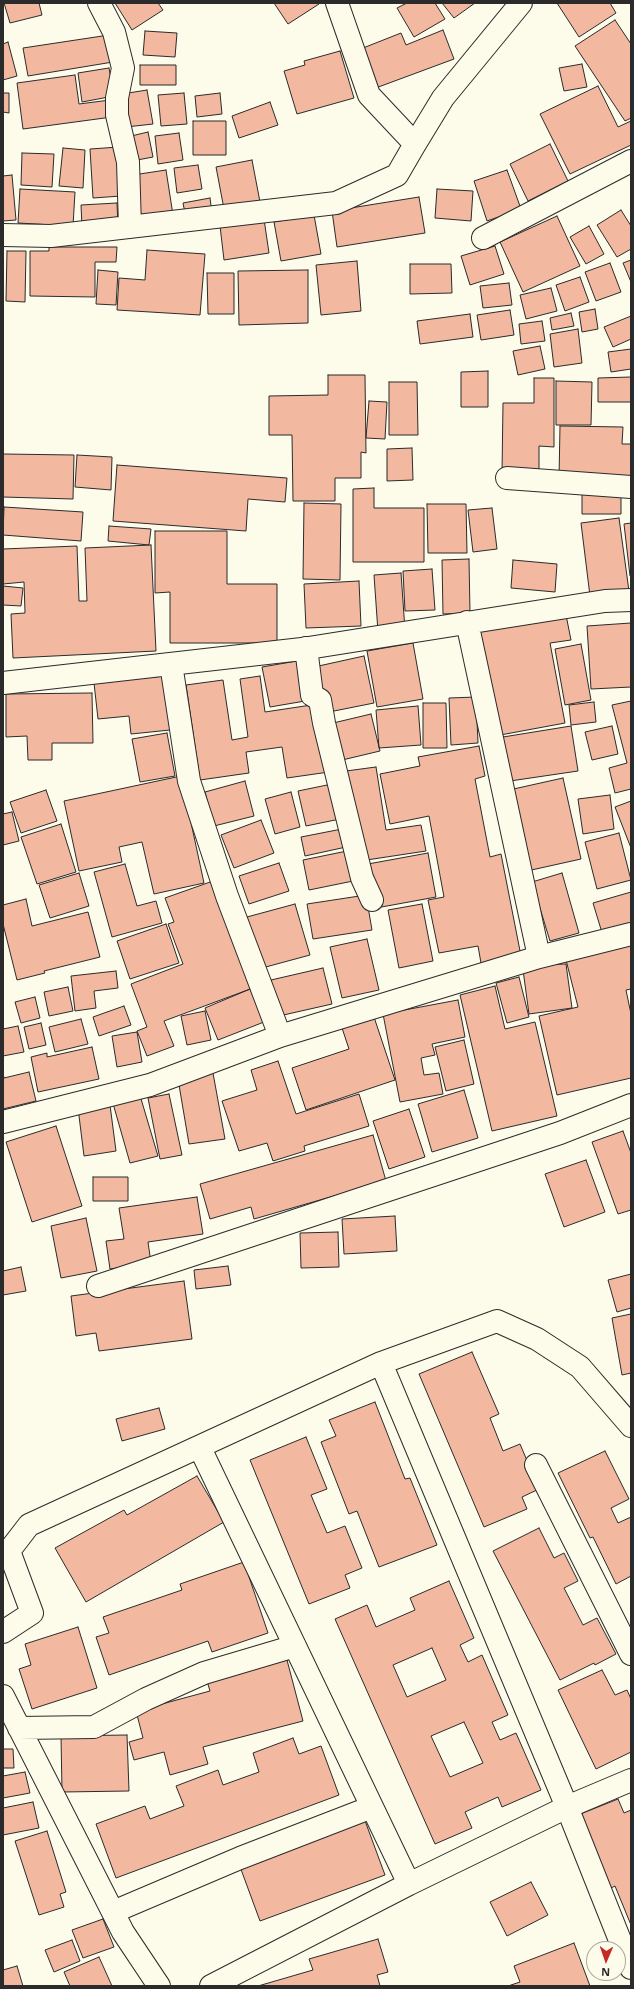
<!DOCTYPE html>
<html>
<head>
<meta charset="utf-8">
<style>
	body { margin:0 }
	#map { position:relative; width:634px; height:1989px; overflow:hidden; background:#fdfbea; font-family:"Open Sans",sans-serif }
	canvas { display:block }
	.frame { position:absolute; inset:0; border:4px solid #2b2b2b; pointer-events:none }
	.north { position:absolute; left:586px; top:1941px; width:40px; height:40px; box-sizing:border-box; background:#fdfbea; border:1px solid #a9a89e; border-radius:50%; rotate:182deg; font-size:11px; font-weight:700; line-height:16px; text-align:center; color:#2b2b2b }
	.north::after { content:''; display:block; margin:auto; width:14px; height:18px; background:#c62828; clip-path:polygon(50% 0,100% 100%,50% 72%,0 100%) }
</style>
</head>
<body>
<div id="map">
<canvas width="634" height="1989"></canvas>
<div class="frame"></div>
<div class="north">N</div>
</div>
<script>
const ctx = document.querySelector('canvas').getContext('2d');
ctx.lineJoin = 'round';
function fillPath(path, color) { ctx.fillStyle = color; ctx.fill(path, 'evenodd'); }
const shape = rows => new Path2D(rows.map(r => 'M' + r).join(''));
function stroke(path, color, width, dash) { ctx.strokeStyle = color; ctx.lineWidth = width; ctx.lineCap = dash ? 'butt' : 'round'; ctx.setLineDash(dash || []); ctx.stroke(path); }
const building = shape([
	[4,3,39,3,42,15,10,23,4,3],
	[115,3,158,3,163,10,132,30,115,3],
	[274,3,319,3,319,4,288,24,274,3],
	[407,3,435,3,445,19,414,37,397,8,407,3],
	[442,3,475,3,454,18,442,3],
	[557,3,610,3,616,13,579,37,557,3],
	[615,20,631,44,631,118,625,121,575,46,615,20],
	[443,30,454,59,373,89,358,50,401,33,406,45,443,30],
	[145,31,177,33,175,57,143,55,145,31],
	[109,35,113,62,28,76,23,48,109,35],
	[8,42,17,76,3,80,3,44,8,42],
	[340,51,354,98,297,114,284,71,305,65,304,61,340,51],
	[582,64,587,87,564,91,559,68,582,64],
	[140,65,176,65,176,85,140,85,140,65],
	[109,68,114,96,82,102,78,73,109,68],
	[75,75,79,104,110,100,112,117,23,129,17,83,75,75],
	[598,86,618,127,631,121,631,145,570,174,540,114,598,86],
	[147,90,153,124,126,127,122,94,147,90],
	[3,93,9,93,9,113,3,112,3,93],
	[184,93,187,124,161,126,158,95,184,93],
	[220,93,222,114,197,117,195,96,220,93],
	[270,102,278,125,239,138,232,116,270,102],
	[193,121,226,121,226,155,193,155,193,121],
	[148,132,153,157,132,161,127,137,148,132],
	[179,133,183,160,158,164,155,136,179,133],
	[550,144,568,181,528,201,510,164,550,144],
	[119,147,121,196,93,198,90,149,119,147],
	[63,148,85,150,83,188,59,186,63,148],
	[22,153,54,154,52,187,21,185,22,153],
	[252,160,260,202,224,209,216,167,252,160],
	[198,165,202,189,177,193,174,168,198,165],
	[166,170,173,215,140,220,133,175,166,170],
	[507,170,521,209,487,221,474,181,507,170],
	[12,175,16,220,3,221,3,176,12,175],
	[20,189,75,192,73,226,18,223,20,189],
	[437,189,473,191,471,221,435,218,437,189],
	[419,197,425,233,337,247,332,211,419,197],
	[210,198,212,213,186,218,183,203,210,198],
	[117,203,118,225,82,227,81,205,117,203],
	[621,210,631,226,631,249,617,257,597,225,621,210],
	[314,215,321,254,281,261,274,222,314,215],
	[557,216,580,266,523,292,500,242,557,216],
	[264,219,269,253,224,260,220,226,264,219],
	[589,226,604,254,586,264,570,237,589,226],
	[495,246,504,274,470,285,461,256,495,246],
	[49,247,117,247,116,262,95,262,95,297,30,296,30,251,49,251,49,247],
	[147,250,205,254,200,315,117,310,119,278,145,280,147,250],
	[7,251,26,251,25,302,6,301,7,251],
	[631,260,631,282,623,263,631,260],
	[357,261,361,311,321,315,316,265,357,261],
	[610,263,621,292,596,301,585,272,610,263],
	[410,264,451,264,452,293,410,294,410,264],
	[98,270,118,272,116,305,96,304,98,270],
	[308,270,308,323,239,325,238,271,308,270],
	[207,273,234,273,234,314,208,314,207,273],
	[580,277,589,302,565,311,556,285,580,277],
	[509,283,512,305,483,308,480,286,509,283],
	[551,288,557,311,526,319,520,295,551,288],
	[595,309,598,329,582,332,579,312,595,309],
	[510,310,514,335,481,340,477,315,510,310],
	[571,313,574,326,552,330,550,318,571,313],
	[470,314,473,337,420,344,417,321,470,314],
	[631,316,631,339,613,347,604,327,631,316],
	[542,321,545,341,521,344,519,324,542,321],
	[578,329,582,363,554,367,550,334,578,329],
	[540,346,545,369,518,375,513,351,540,346],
	[631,349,631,369,611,372,608,352,631,349],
	[488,371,488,407,461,407,461,372,488,371],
	[328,375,365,375,366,453,361,452,361,478,335,478,335,501,293,501,292,435,269,435,269,396,328,395,328,375],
	[631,377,631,431,631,402,598,402,598,378,631,377],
	[534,378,554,378,554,447,539,446,539,473,502,473,503,403,534,403,534,378],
	[556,381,592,382,591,425,556,425,556,381],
	[389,382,417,382,418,435,389,435,389,382],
	[369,401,387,402,385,439,366,438,369,401],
	[560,426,623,427,622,444,631,444,631,479,559,479,560,426],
	[412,448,413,480,387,481,387,449,412,448],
	[3,454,74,455,73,499,3,497,3,454],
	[77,455,112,457,111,490,75,487,77,455],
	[117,465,287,478,285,502,248,499,246,531,113,521,117,465],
	[374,488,374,508,424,508,424,562,353,562,353,489,374,488],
	[582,490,621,490,621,514,582,514,582,490],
	[304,503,341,504,340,580,303,579,304,503],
	[427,504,466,504,467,553,428,553,427,504],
	[4,507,83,512,81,541,3,535,4,507],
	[492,508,497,549,473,552,468,510,492,508],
	[619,518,629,591,590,596,581,523,619,518],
	[631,523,631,576,630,576,624,524,631,523],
	[109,526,151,529,149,545,108,541,109,526],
	[155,531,227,531,227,584,277,584,277,643,170,643,170,592,155,593,155,531],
	[151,545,156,651,13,658,11,614,25,613,24,582,3,584,3,549,77,546,79,601,87,601,85,548,151,545],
	[469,559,470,613,443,614,442,560,469,559],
	[513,560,557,564,555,592,511,588,513,560],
	[432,569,435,610,405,611,403,571,432,569],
	[401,573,405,630,378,632,374,575,401,573],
	[359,581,361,626,306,628,304,584,359,581],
	[3,586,23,588,21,606,3,605,3,586],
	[566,615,571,640,550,643,565,723,495,736,476,631,566,615],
	[631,623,631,687,591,689,587,626,631,623],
	[413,643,423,699,377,707,367,651,413,643],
	[581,644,591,700,565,705,555,649,581,644],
	[364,656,374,703,324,713,314,667,364,656],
	[297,661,305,701,270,707,262,667,297,661],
	[164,676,170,730,131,734,129,716,98,719,94,683,164,676],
	[260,676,265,712,318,704,329,772,287,778,282,747,246,752,249,773,200,780,186,685,223,680,232,740,248,737,240,679,260,676],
	[92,693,93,743,52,743,52,760,28,760,27,736,6,737,6,694,92,693],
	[476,697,478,743,451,745,449,698,476,697],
	[631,701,631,789,615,793,609,768,627,763,612,705,631,701],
	[594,702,596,722,571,725,569,705,594,702],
	[423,703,446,703,447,748,423,748,423,703],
	[418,706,421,745,379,748,376,710,418,706],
	[371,714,380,751,338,761,329,724,371,714],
	[571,726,578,771,510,781,503,737,571,726],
	[612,726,618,754,592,760,585,732,612,726],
	[167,733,175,776,140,782,132,739,167,733],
	[479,746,485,776,475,779,490,857,501,854,521,956,481,963,478,946,439,953,428,900,444,897,429,816,390,824,380,774,420,766,418,757,479,746],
	[376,767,386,830,421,825,426,851,360,861,346,771,376,767],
	[181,776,204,883,154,894,142,842,119,847,122,862,79,871,64,801,181,776],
	[563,778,581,859,527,871,509,790,563,778],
	[245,781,254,816,214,826,205,792,245,781],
	[332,784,340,819,306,826,298,791,332,784],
	[46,790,57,821,21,833,10,802,46,790],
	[291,792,300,827,275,834,265,799,291,792],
	[610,795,614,829,583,834,578,799,610,795],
	[631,801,631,848,615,807,631,801],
	[12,812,19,841,3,845,3,814,12,812],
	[261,820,274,853,234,868,221,835,261,820],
	[61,824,76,872,37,884,21,837,61,824],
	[342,829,346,847,305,856,301,837,342,829],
	[619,833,631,880,597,889,585,842,619,833],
	[352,850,358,880,309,890,303,860,352,850],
	[428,853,436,897,376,908,368,864,428,853],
	[279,863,289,891,249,904,239,876,279,863],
	[125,864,137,906,156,901,162,923,112,937,94,872,125,864],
	[79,873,89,906,50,918,39,885,79,873],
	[562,873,579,933,550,941,532,882,562,873],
	[213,881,253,988,164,1021,174,1046,147,1056,137,1031,147,1027,131,984,183,964,168,924,174,922,165,898,213,881],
	[631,892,631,928,603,936,593,903,631,892],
	[366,895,372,930,313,939,307,904,366,895],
	[26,899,32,926,88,912,100,957,44,971,45,973,17,980,3,924,3,905,26,899],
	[295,904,310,955,262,968,247,917,295,904],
	[422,904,433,961,399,968,388,910,422,904],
	[166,924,179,963,130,979,117,941,166,924],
	[367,939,379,990,342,998,330,947,367,939],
	[631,945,631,989,626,990,631,1014,631,1078,557,1095,539,1016,578,1007,566,960,631,945],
	[566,964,572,1008,529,1014,523,970,541,965,566,964],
	[323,968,332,1004,279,1016,271,980,323,968],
	[116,971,118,988,94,991,96,1008,75,1011,71,976,116,971],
	[519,977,529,1017,507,1023,496,983,519,977],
	[495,986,505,1029,535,1022,557,1116,492,1131,460,995,495,986],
	[68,987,73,1011,49,1016,44,992,68,987],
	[250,989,264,1022,218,1040,205,1008,250,989],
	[35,997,40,1018,21,1023,15,1002,35,997],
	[458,1000,465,1037,432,1044,435,1055,421,1058,424,1075,439,1073,443,1094,400,1102,383,1014,458,1000],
	[124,1006,131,1025,99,1036,93,1017,124,1006],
	[205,1011,211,1040,187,1045,181,1016,205,1011],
	[373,1014,395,1080,306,1110,292,1068,349,1049,341,1025,373,1014],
	[81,1019,88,1044,55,1052,49,1027,81,1019],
	[41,1023,46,1045,29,1049,24,1027,41,1023],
	[18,1026,24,1052,3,1056,3,1029,18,1026],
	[137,1032,142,1062,117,1067,112,1036,137,1032],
	[464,1040,474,1084,446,1091,435,1047,464,1040],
	[92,1047,99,1079,38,1092,31,1057,47,1053,47,1057,92,1047],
	[278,1061,296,1114,359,1094,369,1126,304,1146,305,1151,273,1161,267,1143,239,1151,222,1101,257,1090,251,1070,278,1061],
	[29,1072,36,1101,3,1109,3,1073,4,1078,29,1072],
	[213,1073,225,1139,189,1144,178,1079,213,1073],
	[464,1090,478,1138,432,1152,418,1104,464,1090],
	[139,1092,158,1156,130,1163,112,1100,139,1092],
	[169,1094,182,1155,160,1159,148,1098,169,1094],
	[110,1105,116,1151,84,1156,78,1108,110,1105],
	[409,1109,425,1157,389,1169,373,1121,409,1109],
	[56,1126,82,1206,32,1222,6,1142,56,1126],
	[623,1131,631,1153,631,1210,618,1214,592,1142,623,1131],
	[373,1135,386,1181,254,1219,251,1207,210,1219,200,1184,373,1135],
	[586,1160,605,1212,564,1227,545,1174,586,1160],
	[93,1177,128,1177,128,1201,93,1201,93,1177],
	[197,1197,203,1234,148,1242,151,1263,110,1269,106,1241,124,1239,119,1208,197,1197],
	[395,1216,397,1251,344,1254,342,1219,395,1216],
	[86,1218,97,1271,61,1278,51,1226,86,1218],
	[338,1232,339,1267,301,1268,300,1233,338,1232],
	[228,1266,231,1285,196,1289,194,1270,228,1266],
	[21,1267,26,1291,3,1295,3,1271,21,1267],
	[631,1274,631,1308,617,1312,608,1280,631,1274],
	[184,1281,192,1339,99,1351,96,1333,76,1336,71,1296,184,1281],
	[631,1314,631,1373,622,1375,612,1318,631,1314],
	[472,1352,499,1414,490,1418,503,1451,520,1444,539,1489,522,1497,527,1509,484,1527,419,1374,472,1352],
	[375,1402,405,1479,410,1478,437,1545,379,1567,357,1511,349,1514,321,1442,336,1436,329,1420,375,1402],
	[159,1408,165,1429,122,1441,116,1419,159,1408],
	[306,1437,327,1489,311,1495,327,1533,345,1526,362,1568,345,1575,350,1588,309,1604,250,1460,306,1437],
	[605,1451,629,1499,611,1508,618,1523,631,1517,631,1576,616,1584,593,1537,590,1538,558,1473,605,1451],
	[197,1476,224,1522,86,1602,55,1548,124,1510,127,1515,197,1476],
	[539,1528,554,1558,564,1553,578,1581,564,1588,583,1625,597,1618,616,1654,595,1665,594,1663,560,1680,493,1551,539,1528],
	[244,1562,268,1633,212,1652,208,1641,109,1675,96,1637,109,1633,103,1617,182,1590,180,1584,244,1562],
	[449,1581,474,1638,460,1645,468,1662,482,1655,508,1715,492,1722,500,1740,516,1733,541,1790,502,1807,498,1797,465,1812,472,1828,435,1844,335,1619,367,1605,376,1627,415,1610,410,1598,449,1581],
	[432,1648,446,1680,407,1697,393,1665,432,1648],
	[464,1722,483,1763,450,1777,431,1736,464,1722],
	[78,1627,97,1688,32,1709,19,1669,31,1665,25,1644,78,1627],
	[287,1660,303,1721,203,1747,208,1764,170,1775,164,1752,134,1760,129,1742,143,1738,136,1711,210,1691,207,1681,287,1660],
	[602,1670,615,1695,627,1690,631,1699,631,1752,596,1769,558,1690,602,1670],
	[127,1735,129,1791,62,1792,61,1736,127,1735],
	[293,1738,299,1754,321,1746,339,1795,116,1878,96,1824,145,1806,150,1819,184,1806,176,1786,218,1770,223,1785,259,1772,253,1753,293,1738],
	[3,1749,13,1749,14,1768,3,1768,3,1749],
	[25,1772,30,1793,3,1798,3,1776,25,1772],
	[618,1799,624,1813,631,1810,631,1925,615,1886,609,1889,578,1815,618,1799],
	[33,1802,39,1828,3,1835,3,1808,33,1802],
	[364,1818,385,1875,260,1921,239,1864,364,1818],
	[47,1831,66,1892,60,1894,64,1907,39,1915,15,1841,47,1831],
	[531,1882,548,1915,507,1936,490,1902,531,1882],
	[103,1919,114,1947,83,1958,72,1930,103,1919],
	[378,1939,388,1972,377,1975,380,1986,258,1986,313,1970,309,1959,378,1939],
	[72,1940,80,1961,54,1972,45,1950,72,1940],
	[574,1943,590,1986,508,1986,520,1982,514,1966,574,1943],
	[99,1957,112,1986,70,1986,64,1972,99,1957],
	[17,1966,23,1986,3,1986,3,1970,17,1966]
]);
const minor = shape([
	[99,3,114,32,123,68,117,98,117,115,128,162,130,227],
	[337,3,369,95,415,144,443,98,521,3],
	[3,235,51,236,336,203,397,175,415,144],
	[483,238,631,161],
	[507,478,631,487],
	[467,622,539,957],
	[306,648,312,695,320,700,324,723,362,878,372,900],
	[171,664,189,781,227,896,280,1036],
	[3,683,302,649,605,601,631,600],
	[3,1122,150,1085,280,1036,539,957,631,934],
	[98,1286,560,1133,631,1105],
	[631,1426,580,1367,537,1339,497,1321,381,1363,567,1807,631,1968],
	[200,1448,409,1884],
	[536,1465,631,1654],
	[3,1632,32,1613,9,1551,29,1525,381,1363],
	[3,1696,123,1932,159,1986],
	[19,1728,94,1727,146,1699,204,1673,295,1646],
	[113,1912,240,1858,372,1807],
	[211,1986,409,1884,567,1807,631,1780]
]);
fillPath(building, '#f2b8a0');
stroke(building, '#2b2b2b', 1);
stroke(minor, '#2b2b2b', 24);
stroke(minor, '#fdfbea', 22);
</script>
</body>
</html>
